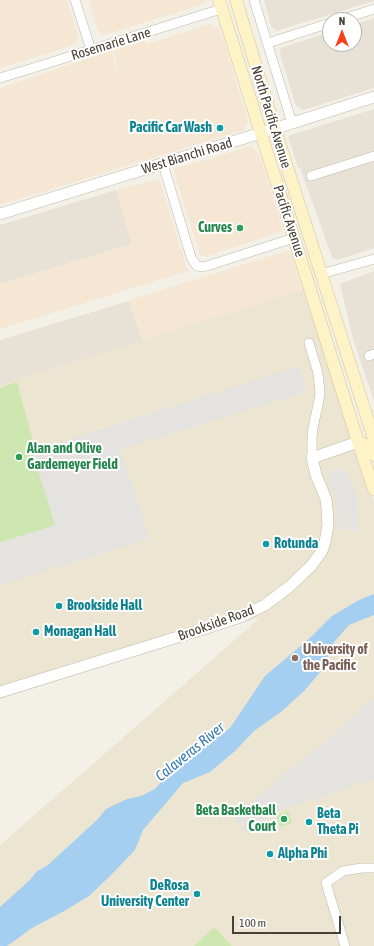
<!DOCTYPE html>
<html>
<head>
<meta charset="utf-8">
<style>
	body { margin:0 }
	#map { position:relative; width:374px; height:946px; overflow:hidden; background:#f3f0e7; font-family:"Asap Condensed",sans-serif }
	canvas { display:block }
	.north { position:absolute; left:322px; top:12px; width:40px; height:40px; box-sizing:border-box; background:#fff; border:1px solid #b5b3af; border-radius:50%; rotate:0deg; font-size:11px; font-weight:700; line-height:16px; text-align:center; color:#474036 }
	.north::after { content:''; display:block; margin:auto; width:14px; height:18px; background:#f73f1a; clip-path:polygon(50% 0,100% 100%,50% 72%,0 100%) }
	.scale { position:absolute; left:232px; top:916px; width:109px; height:18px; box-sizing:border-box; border:2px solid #474036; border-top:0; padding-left:5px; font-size:12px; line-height:14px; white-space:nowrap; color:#474036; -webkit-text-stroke:3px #fff; paint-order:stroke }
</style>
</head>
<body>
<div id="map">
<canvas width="374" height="946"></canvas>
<div class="north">N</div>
<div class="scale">100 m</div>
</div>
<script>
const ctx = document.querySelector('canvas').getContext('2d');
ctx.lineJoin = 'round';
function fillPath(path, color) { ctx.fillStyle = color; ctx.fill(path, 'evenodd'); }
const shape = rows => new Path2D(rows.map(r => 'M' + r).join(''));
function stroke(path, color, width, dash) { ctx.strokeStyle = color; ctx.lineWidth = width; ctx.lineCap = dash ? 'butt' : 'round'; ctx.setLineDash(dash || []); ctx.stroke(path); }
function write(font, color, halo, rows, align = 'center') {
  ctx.font = font + ' "Asap Condensed",sans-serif'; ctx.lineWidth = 4; ctx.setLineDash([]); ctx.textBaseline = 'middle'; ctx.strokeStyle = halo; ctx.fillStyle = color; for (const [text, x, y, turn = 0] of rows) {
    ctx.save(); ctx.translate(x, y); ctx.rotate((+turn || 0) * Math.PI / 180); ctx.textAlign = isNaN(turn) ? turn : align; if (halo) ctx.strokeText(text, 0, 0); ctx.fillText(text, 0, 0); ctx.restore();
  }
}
const residential = shape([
	[264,0,374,0,374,1,276,31,271,26],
	[374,18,374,88,303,110,296,106,280,54,281,48,330,32,330,44,354,44,354,25],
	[374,109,374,248,337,260,332,257,300,168,298,168,288,136],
	[116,190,132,244,0,284,0,225],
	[374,271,374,401,353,339,340,284],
	[129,301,143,342,0,387,0,340]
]);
const commercial = shape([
	[0,0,67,0,79,39,74,45,0,68],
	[89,0,207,0,204,4,104,35,98,31],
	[210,24,219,29,226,49,248,122,244,130,0,205,0,88,111,51,122,85,113,50,145,40,147,44],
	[252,146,259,154,283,231,207,256,200,255,173,169],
	[159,179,188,271,0,329,0,284,132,244,116,190],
	[290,250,310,317,143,343,129,300]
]);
const education = shape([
	[303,290,374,501,374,946,0,946,0,845,261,617,0,699,0,385]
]);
const green = shape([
	[17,382,56,526,0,542,0,388],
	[288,811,292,823,280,827,276,815],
	[214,927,232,946,194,946]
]);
const parking = shape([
	[299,366,307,392,121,449,149,539,0,585,0,543,55,525,32,451],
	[337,469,348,472,357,495,358,531,337,529,337,511,335,498,327,480,330,471],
	[374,699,374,779,270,814,247,834,234,819,287,771,311,754]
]);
const water = shape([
	[374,594,374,615,349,625,334,642,322,670,304,691,282,711,254,731,235,751,210,772,183,783,143,830,135,850,110,876,89,896,66,910,32,928,7,946,0,946,0,907,30,880,36,872,48,865,98,819,106,809,127,799,141,796,155,789,171,770,230,728,265,676,310,638,332,616,359,600]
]);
const minor = shape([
	[75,0,91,50],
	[254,0,292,123],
	[340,20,374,9],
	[268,43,330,23],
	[0,78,33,68,221,9],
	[163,164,191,257,194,262,197,266,203,267,210,265,294,238],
	[311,176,374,156],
	[321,274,374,259],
	[309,343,318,373,320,392,319,400,313,428,312,437,312,458],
	[369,356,374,354],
	[345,946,326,883,343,871,362,868,374,868]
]);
const tertiary = shape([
	[0,214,261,133,374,97],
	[0,692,210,627,240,617,265,605,290,586,311,566,322,551,325,542,328,525,327,508,326,499,316,475,312,458,358,442]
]);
const secondary = shape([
	[219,0,294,238,358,442,374,489],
	[236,0,275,129,374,439],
	[358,442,364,444,368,447,374,455]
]);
const markers = [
	[220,128,4,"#0f9aa8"],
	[240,228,4,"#2e9e5b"],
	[19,457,4,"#2e9e5b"],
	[266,544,4,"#0f9aa8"],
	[59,606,4,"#0f9aa8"],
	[36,632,4,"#0f9aa8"],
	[295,658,4,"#8d6e63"],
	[284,819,4,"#2e9e5b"],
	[309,822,4,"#0f9aa8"],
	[270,854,4,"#0f9aa8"],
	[197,894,4,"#0f9aa8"]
];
const streetNames = [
	["Rosemarie Lane",111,44,-17],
	["North Pacific Avenue",271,117,73],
	["West Bianchi Road",187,156,-17],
	["Pacific Avenue",289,221,72],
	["Brookside Road",216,623,-20]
];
const cultureNames = [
	["Pacific Car Wash",212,128,"right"],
	["Rotunda",274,544],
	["Brookside Hall",67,606],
	["Monagan Hall",44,632],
	["Beta",317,814],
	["Theta Pi",317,830],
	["Alpha Phi",278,854],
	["DeRosa",189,886,"right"],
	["University Center",189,902,"right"]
];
const leisureNames = [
	["Curves",232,228],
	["Alan and Olive",27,449,"left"],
	["Gardemeyer Field",27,465,"left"],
	["Beta Basketball",276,811],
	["Court",276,827]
];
const educationNames = [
	["University of",303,650],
	["the Pacific",303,666]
];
const waterNames = [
	["Calaveras River",190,752,-39]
];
fillPath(residential, '#e7e2d5');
fillPath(commercial, '#f5e7d3');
fillPath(education, '#ece5d1');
fillPath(green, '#cee7b1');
fillPath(parking, '#e5e3df');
fillPath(water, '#a4cff0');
stroke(minor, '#bfb8aa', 10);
stroke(tertiary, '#bfb8aa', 12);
stroke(secondary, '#d3c498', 13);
stroke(minor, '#fff', 9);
stroke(tertiary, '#fff', 11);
stroke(secondary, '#fef2c7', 12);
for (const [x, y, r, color] of markers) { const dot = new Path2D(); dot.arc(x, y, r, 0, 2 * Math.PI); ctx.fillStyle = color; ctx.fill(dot); stroke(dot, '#fff', 1.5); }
write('14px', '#474036', '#fff', streetNames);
write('bold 14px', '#0d838f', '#fff', cultureNames, 'left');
write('bold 14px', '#27864d', '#fff', leisureNames, 'right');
write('bold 14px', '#785e54', '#fff', educationNames, 'left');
write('italic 15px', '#3079b2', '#fff', waterNames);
</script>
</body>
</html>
